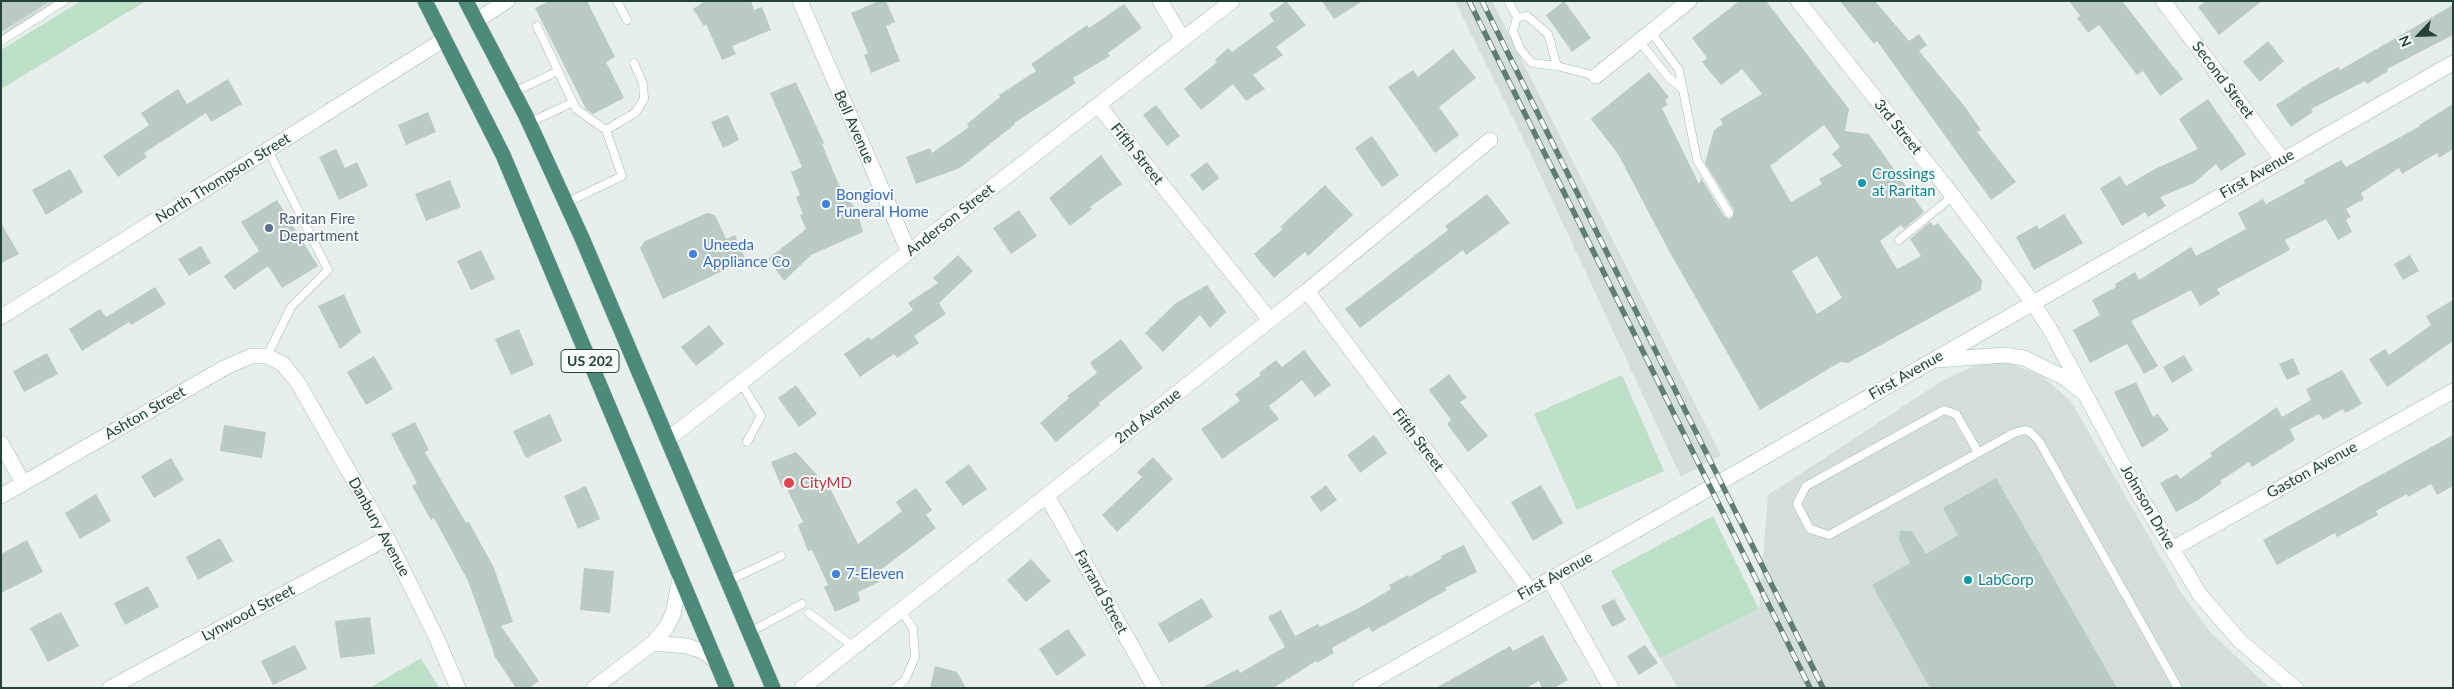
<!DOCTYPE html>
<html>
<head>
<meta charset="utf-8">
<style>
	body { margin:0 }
	#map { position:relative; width:2454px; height:689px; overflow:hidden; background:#e6efeb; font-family:Lato,sans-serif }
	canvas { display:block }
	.frame { position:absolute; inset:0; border:2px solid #24423a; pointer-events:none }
	.north { position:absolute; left:2394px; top:10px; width:50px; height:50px; -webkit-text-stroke:4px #f7fbf9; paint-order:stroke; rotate:246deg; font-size:14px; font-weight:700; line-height:20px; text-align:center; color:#24423a }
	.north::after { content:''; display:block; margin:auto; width:18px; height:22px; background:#24423a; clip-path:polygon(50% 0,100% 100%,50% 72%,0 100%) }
</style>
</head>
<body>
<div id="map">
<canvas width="2454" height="689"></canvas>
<div class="frame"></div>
<div class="north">N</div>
</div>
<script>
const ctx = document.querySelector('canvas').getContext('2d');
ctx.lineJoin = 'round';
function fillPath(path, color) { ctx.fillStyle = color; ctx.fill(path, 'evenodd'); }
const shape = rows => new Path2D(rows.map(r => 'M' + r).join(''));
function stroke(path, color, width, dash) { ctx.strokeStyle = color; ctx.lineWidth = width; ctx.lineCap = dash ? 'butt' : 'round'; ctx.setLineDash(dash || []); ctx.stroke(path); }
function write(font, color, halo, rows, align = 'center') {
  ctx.font = font + ' Lato,sans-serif'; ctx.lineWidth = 4; ctx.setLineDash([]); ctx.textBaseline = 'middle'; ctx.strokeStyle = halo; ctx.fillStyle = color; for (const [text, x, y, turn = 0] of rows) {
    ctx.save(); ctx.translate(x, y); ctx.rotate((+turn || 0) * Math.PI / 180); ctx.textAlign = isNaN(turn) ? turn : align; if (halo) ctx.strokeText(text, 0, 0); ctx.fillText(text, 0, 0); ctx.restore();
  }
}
const built = shape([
	[1,1,73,1,1,46],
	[1455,1,1492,1,1721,455,1681,477,1532,157],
	[2007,362,2042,376,2071,401,2180,591,2210,632,2270,688,1678,688,1660,658,1759,609,1768,495,1942,381,1978,364]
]);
const green = shape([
	[81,1,146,1,1,89,1,50],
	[1622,375,1664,471,1577,510,1534,414],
	[1713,516,1759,609,1660,658,1611,571],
	[421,658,439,688,368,688,369,688]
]);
const building = shape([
	[1,1,50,1,1,32],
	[549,1,587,1,615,57,606,62,624,98,593,114,586,109,535,8],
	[705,1,751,1,754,10,762,7,771,30,732,46,736,54,722,60,706,24,704,26,693,9],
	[879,1,886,1,895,22,886,26,900,61,871,73,864,55,868,53,851,13],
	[1286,1,1306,25,1276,47,1283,55,1253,75,1265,89,1246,101,1233,84,1201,110,1184,89,1217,62,1215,60,1228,48,1232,52,1274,21,1269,14],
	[1322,1,1363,1,1334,19],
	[1564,1,1591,38,1572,52,1546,15],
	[1739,1,1766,1,1849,109,1845,131,1869,134,1924,212,1904,229,1901,225,1880,241,1897,269,1921,256,1910,239,1930,222,1934,226,1938,223,1982,280,1981,290,1848,363,1840,362,1760,410,1669,251,1618,154,1591,119,1649,72,1669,97,1665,100,1668,105,1662,108,1699,184,1701,178,1724,216,1729,219,1732,218,1734,210,1705,163,1714,130,1723,124,1720,119,1762,94,1742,69,1721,85,1702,62,1707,58,1692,38],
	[1824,125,1840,147,1832,154,1842,166,1819,179,1822,184,1791,202,1770,166],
	[1817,256,1842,298,1817,314,1792,271],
	[1840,1,1875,1,1909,41,1919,34,1927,45,1919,51,1966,108,1981,130,1977,132,2016,182,1991,200,1877,41,1874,44],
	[2069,1,2122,1,2183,79,2160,96,2143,71,2137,75,2099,25,2088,33,2077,18,2080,16],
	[2206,1,2262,1,2219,35,2198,7],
	[1124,4,1142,28,1108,53,1110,56,1073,78,1076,83,1014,123,1015,124,960,168,916,184,906,157,930,148,932,153,969,127,967,124,1000,97,999,95,1036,71,1031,64,1087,25,1089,28],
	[2453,5,2453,35,2387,69,2388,71,2367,84,2365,81,2311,109,2313,112,2291,127,2276,105,2311,82,2338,67,2340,70],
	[2268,41,2284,61,2260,82,2243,62],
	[1453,49,1476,78,1439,107,1459,135,1435,153,1388,87,1413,70,1418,77],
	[228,79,242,104,211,122,206,113,144,153,147,157,118,177,103,156,149,125,141,113,178,89,187,104],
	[796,82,824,143,822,144,844,197,846,195,857,211,863,232,811,255,784,281,768,259,806,229,800,215,803,214,796,197,800,195,791,172,802,167,770,93],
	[2208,99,2246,154,2221,171,2216,164,2194,183,2160,197,2166,206,2148,217,2145,212,2122,226,2100,188,2120,176,2126,186,2153,170,2198,149,2179,119],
	[2453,104,2453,149,2439,158,2437,153,2402,174,2399,168,2361,193,2364,199,2346,209,2351,217,2346,220,2352,232,2338,240,2326,219,2285,240,2290,250,2217,289,2220,294,2200,306,2191,290,2131,321,2158,366,2144,374,2127,344,2090,363,2073,330,2100,315,2092,300,2116,287,2115,284,2135,272,2139,280,2191,247,2196,256,2246,229,2238,213,2263,199,2266,204,2305,183,2304,180,2341,160,2346,167,2420,126,2419,125],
	[1156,105,1180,136,1167,146,1143,115],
	[428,112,436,132,406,145,398,125],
	[728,115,739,140,723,148,711,122],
	[1372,136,1399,175,1382,187,1355,148],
	[336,149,345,168,357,162,368,186,339,200,319,157],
	[1101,155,1122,184,1090,207,1092,209,1070,226,1049,198],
	[1207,162,1219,178,1203,191,1190,175],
	[70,169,83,192,46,215,32,190],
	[450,180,461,207,426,221,415,194],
	[1325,185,1353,215,1308,256,1305,252,1274,278,1254,254,1283,229,1280,227],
	[1487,194,1510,223,1466,255,1463,250,1360,328,1345,309,1448,230,1445,226],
	[277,200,318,266,282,288,268,266,234,290,224,276,259,251,241,222],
	[1019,210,1037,236,1011,254,993,228],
	[707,213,715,215,726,239,735,235,746,260,663,299,640,248,645,241],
	[2064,214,2083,243,2034,270,2016,237,2037,225,2039,229],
	[1,223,19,254,1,263],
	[201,246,211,263,189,276,178,259],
	[481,250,495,279,471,290,457,261],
	[958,255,973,271,939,303,946,314,914,336,919,343,897,358,894,354,860,377,844,354,869,337,871,340,913,310,908,303,938,283,933,278],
	[2410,255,2419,271,2403,280,2394,264],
	[1207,285,1226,312,1210,328,1200,315,1163,352,1145,333,1176,303],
	[155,287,166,304,131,325,129,322,82,351,69,329,100,309,106,317],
	[344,294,361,332,340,349,318,306],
	[2453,300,2453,341,2387,387,2369,359,2385,349,2389,355,2431,325,2426,316],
	[709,325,724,344,696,366,681,347],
	[519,329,534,365,511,375,495,339],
	[1121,339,1143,368,1099,403,1100,405,1056,442,1040,423,1069,398,1067,396,1097,373,1090,363],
	[1304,350,1331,385,1315,397,1302,380,1269,406,1279,419,1222,459,1201,429,1240,401,1235,394,1261,375,1259,373,1276,360,1282,367],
	[47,353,58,374,24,392,13,371],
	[2184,355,2193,370,2172,383,2163,367],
	[374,356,393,389,366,405,347,372],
	[2293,358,2300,374,2287,380,2279,364],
	[2342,370,2362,404,2345,413,2343,409,2323,420,2319,414,2290,429,2295,440,2252,467,2249,462,2220,481,2222,483,2198,500,2176,512,2160,483,2177,474,2180,479,2212,456,2210,453,2277,407,2282,417,2311,400,2306,389],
	[1449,374,1467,398,1460,402,1488,436,1468,452,1447,424,1451,420,1429,390],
	[2136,382,2153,417,2158,414,2169,430,2142,448,2114,392],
	[796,385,817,414,799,427,778,398],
	[550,414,562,441,526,458,513,431],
	[415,422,429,450,425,452,466,523,469,522,494,568,513,622,501,626,539,681,529,688,516,688,493,654,494,653,468,581,434,518,431,520,412,486,417,483,391,434],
	[224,425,266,432,262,458,220,451],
	[1374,435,1387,453,1360,473,1347,455],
	[2453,435,2453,486,2437,495,2431,484,2408,497,2407,494,2376,511,2378,515,2337,537,2335,533,2277,565,2263,540],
	[796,452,831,490,858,544,902,511,896,502,916,488,932,510,926,515,936,528,875,574,879,582,858,592,860,601,835,612,824,587,828,585,812,550,808,551,798,525,803,522,786,487,782,488,771,462],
	[1153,457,1173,479,1117,532,1102,515,1142,477,1137,472],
	[171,458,184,480,154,498,141,476],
	[969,464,987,489,963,506,945,482],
	[1996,478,2117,688,1930,688,1872,585,1910,563,1899,540,1900,531,1912,531,1926,554,1958,535,1943,508],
	[1326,485,1337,500,1321,512,1310,497],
	[1541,485,1563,523,1533,541,1511,502],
	[586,486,600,519,578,529,564,496],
	[96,494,111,521,80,539,65,513],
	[220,538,233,561,198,580,186,557],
	[27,540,43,572,1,593,1,554],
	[1464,545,1477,572,1445,588,1447,590,1372,632,1369,627,1332,648,1334,653,1317,663,1316,661,1283,682,1273,688,1201,688,1238,669,1240,673,1285,647,1268,617,1281,610,1295,636,1318,624,1320,627,1359,608,1391,589,1389,585,1408,575,1409,577,1442,558,1441,556],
	[1031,559,1051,581,1026,602,1007,580],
	[584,568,614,571,610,613,580,610],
	[148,586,159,607,125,625,114,603],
	[1202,598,1213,617,1169,643,1158,624],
	[1614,599,1626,620,1612,627,1601,606],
	[61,612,79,646,48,662,30,628],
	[370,617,375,654,340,658,335,621],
	[1068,629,1086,655,1057,676,1039,649],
	[1543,635,1568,680,1554,688,1542,688,1539,681,1526,688,1436,688,1510,646,1513,651],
	[295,645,307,669,273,685,261,661],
	[1645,645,1658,663,1639,675,1627,656],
	[935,666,957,672,966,688,930,688]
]);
const service = shape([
	[617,1,627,20],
	[1508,1,1517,17,1527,16,1548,34,1557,66],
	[1517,17,1513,31,1520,49,1532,63,1557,66,1596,76],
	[537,26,576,109,606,130],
	[1651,32,1679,70,1697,160,1729,213],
	[1,41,64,1],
	[1639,41,1669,78,1683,89],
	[514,92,558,71],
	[529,123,573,102],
	[566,203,622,176,606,130,635,113,644,99,643,84,634,63],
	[1899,240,1953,196],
	[267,356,291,307,328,270,268,150],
	[741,383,761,416,747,442],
	[1978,452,1956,414,1944,410,1806,486,1797,504,1810,529,1829,535,2014,433,2025,430,2030,432,2039,441,2178,688],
	[728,581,781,556],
	[809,613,854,647],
	[750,632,802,604],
	[895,688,905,680,915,657,913,628,901,611]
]);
const minor = shape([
	[800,1,909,252],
	[1160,1,1183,39],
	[1798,1,1953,196,2033,303,2051,331,2140,496,2200,595,2240,641,2295,688],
	[2163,1,2282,159],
	[477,20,507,1],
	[1596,76,1689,1],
	[1098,105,1270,320],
	[1307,291,1530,590],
	[1,317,445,39],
	[668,439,1232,1],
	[1,443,23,483],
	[1,496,224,368,251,356,267,356,283,364,298,383,387,538,437,639,458,688],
	[1047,496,1155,688],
	[2172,549,2453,391],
	[1550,580,1611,688],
	[653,643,687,646,705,652,716,662],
	[110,688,387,538],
	[594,688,653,643,666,628,673,614,680,578],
	[802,688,1307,291,1490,140]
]);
const tertiary = shape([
	[1936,360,2006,355,2024,358,2065,378,2084,393],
	[1360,688,2453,63]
]);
const trunk = shape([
	[425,1,503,155,727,688],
	[466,1,526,116,582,238,773,688]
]);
const rail = shape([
	[1469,1,1810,688],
	[1482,1,1823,688]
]);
const markers = [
	[1862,183,5,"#0f9aa8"],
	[826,204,5,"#3f7fe0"],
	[269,228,5,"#5c6f8a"],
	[693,254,5,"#3f7fe0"],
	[789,483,6,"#e0444e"],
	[836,574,5,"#3f7fe0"],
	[1968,580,5,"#0f9aa8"]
];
const shields = [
	[590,361,58]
];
const shieldNames = [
	["US 202",590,361]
];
const streetNames = [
	["Second Street",2223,80,53],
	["Bell Avenue",854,127,66],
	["3rd Street",1898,127,51],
	["Fifth Street",1137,154,51],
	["First Avenue",2257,174,-30],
	["North Thompson Street",223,178,-32],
	["Anderson Street",950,220,-38],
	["First Avenue",1906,375,-30],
	["Ashton Street",145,413,-30],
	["2nd Avenue",1148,416,-38],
	["Fifth Street",1418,440,53],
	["Gaston Avenue",2312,470,-29],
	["Johnson Drive",2148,507,60],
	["Danbury Avenue",379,527,61],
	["First Avenue",1555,576,-29],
	["Farrand Street",1101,592,61],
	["Lynwood Street",248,613,-28]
];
const cultureNames = [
	["Crossings",1872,174],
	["at Raritan",1872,191],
	["LabCorp",1978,580]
];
const shopNames = [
	["Bongiovi",836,195],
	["Funeral Home",836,212],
	["Uneeda",703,245],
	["Appliance Co",703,262],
	["7-Eleven",846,574]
];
const serviceNames = [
	["Raritan Fire",279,219],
	["Department",279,236]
];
const healthNames = [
	["CityMD",800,483]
];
fillPath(built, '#d4dfda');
fillPath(green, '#bfe0c8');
fillPath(building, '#bbcac4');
stroke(service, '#a8b8b2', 9);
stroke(minor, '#a8b8b2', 16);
stroke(tertiary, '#a8b8b2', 16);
stroke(trunk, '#c2cac8', 16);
stroke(service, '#fff', 8);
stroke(minor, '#fff', 15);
stroke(tertiary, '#fff', 15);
stroke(trunk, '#4c8a7c', 15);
stroke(rail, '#5f7d75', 5.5);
stroke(rail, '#f7fbf9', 4, [11]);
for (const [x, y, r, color] of markers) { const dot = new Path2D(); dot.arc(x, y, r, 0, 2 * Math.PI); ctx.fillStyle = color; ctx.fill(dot); stroke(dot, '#f7fbf9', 2); }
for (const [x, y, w] of shields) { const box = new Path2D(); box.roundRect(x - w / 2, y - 11.5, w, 23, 4); ctx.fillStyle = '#f7fbf9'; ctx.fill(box); stroke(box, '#24423a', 1); }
write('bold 14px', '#24423a', null, shieldNames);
write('15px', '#24423a', '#f7fbf9', streetNames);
write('15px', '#0d838f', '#f7fbf9', cultureNames, 'left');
write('15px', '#366cbe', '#f7fbf9', shopNames, 'left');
write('15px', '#4e5e75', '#f7fbf9', serviceNames, 'left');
write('15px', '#be3a42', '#f7fbf9', healthNames, 'left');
</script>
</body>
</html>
